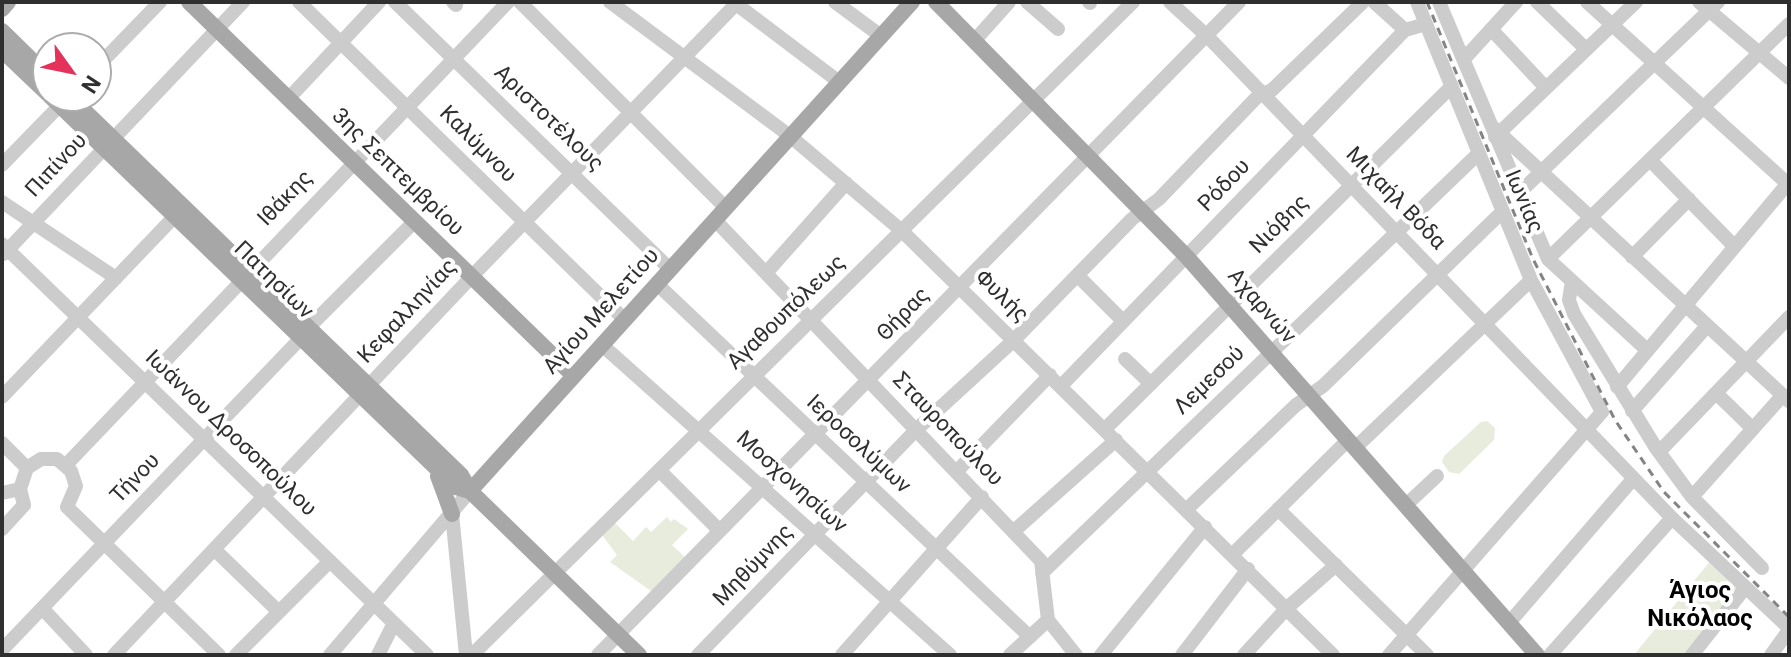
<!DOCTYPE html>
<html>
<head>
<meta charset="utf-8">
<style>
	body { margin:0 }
	#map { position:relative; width:1791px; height:657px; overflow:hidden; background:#fff; font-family:Roboto,sans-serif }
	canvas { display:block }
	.frame { position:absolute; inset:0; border:4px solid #2f2f2f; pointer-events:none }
	.north { position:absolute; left:32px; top:32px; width:80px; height:80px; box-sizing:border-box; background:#fff; border:2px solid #acacac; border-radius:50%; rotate:123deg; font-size:22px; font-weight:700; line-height:32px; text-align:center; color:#2f2f2f }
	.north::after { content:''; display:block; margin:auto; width:28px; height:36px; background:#e4325a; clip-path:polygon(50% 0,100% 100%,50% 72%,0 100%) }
</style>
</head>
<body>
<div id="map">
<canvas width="1791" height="657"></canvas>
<div class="frame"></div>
<div class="north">N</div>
</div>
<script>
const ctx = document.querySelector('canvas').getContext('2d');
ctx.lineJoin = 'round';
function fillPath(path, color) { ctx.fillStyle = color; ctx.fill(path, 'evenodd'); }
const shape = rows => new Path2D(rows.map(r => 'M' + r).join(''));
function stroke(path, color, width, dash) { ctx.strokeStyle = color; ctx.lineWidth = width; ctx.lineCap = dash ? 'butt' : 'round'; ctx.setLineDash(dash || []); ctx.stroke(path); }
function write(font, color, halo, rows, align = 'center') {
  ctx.font = font + ' Roboto,sans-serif'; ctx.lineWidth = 8; ctx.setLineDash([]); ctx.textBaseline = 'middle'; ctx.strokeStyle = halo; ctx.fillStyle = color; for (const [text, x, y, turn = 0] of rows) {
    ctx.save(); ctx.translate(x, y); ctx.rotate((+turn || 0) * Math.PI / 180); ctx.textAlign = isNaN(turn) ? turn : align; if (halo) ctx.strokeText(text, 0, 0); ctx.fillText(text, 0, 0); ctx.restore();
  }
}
const green = shape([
	[1487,421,1495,428,1494,440,1459,474,1449,472,1442,462,1444,456,1481,422],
	[667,517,671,522,674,519,688,529,672,545,686,558,651,591,610,562,617,555,602,535,614,522,633,541,646,527,651,532],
	[1711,560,1740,588,1688,655,1634,655]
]);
const minor = shape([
	[299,2,625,320],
	[395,2,670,269],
	[453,2,456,5],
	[520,2,726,208],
	[610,2,790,136,902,231,1333,655],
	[835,2,881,36],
	[1027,2,1058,29],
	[1089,2,1090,3],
	[1170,2,1208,37,1672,518,1789,628],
	[1374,2,1405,30],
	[1439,2,1548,259,1647,350],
	[1537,2,1586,49],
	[1587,2,1789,185],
	[1699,2,1789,78],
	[736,4,834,78,837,85],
	[1491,29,1546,88],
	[975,40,1009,2],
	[1464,59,1516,2],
	[96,68,160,2],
	[289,98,379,2],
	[1494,128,1789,401],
	[1495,137,1636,2],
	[1650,160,1734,246],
	[2,165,66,99],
	[1519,193,1718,2],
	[2,202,116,278],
	[715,220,1041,561,1048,620,1076,655],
	[2,244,427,655],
	[4,254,243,2],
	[1632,257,1689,199],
	[1548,259,1789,24],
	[766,273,846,183],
	[1078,276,1123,321],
	[1572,281,1569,300,1574,314,1656,448,1692,497,1762,568],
	[657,284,1030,637],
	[309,327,415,221],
	[602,345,950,655],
	[1125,359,1151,384],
	[1061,386,1405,30,1426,24],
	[1617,387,1789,182],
	[1716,393,1753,429],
	[2,397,175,216],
	[1632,411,1707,326],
	[1105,429,1452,86],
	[2,443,27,468],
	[1355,448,1531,280],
	[1659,452,1789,317],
	[66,465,508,2],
	[659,470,720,531],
	[957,471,1050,375],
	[2,493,20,489],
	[1692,497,1783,395],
	[1406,505,1437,476],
	[1187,509,1296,405,1323,386,1503,211],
	[1278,509,1427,655],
	[452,514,466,655],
	[2,529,24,505,20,489,27,468,41,459,57,459,71,471,76,486,67,507,219,655],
	[1014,531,1116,440],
	[215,550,279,612],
	[1233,554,1348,440],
	[1042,573,1479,153],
	[42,608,86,655],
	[1509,623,1633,479],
	[2,650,301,338],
	[114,655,477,271,738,2],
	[236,655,330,561],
	[330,655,470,491],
	[378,655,394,623],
	[472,655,1133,2],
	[598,655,1239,2],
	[698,655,916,430,1014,340,1132,219,1159,199,1258,96,1272,90,1363,2],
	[842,655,982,497],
	[1010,655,1048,620],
	[1101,655,1205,527],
	[1182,655,1248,569],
	[1244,655,1287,608,1336,565],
	[1389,655,1602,412,1531,280,1417,2],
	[1550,655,1672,518],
	[1692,655,1745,588],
	[1771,655,1789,630]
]);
const major = shape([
	[189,2,574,376],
	[936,2,1187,257,1537,655],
	[2,9,8,2],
	[2,31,48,76],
	[2,50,48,94],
	[50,96,456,487,470,491],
	[69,96,461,475,470,491,639,655],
	[438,476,452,514],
	[470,491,912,2]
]);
const rail = shape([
	[1427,2,1533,259,1615,420,1664,492,1789,617]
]);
const streetNames = [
	["Αριστοτέλους",548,119,44],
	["Καλύμνου",477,145,45],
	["Πιπίνου",57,166,-47],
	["3ης Σεπτεμβρίου",397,173,44],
	["Ρόδου",1225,186,-46],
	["Ιθάκης",286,199,-46],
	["Μιχαήλ Βόδα",1395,199,46],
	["Ιωνίας",1523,202,67],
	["Νιόβης",1280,225,-45],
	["Πατησίων",273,281,44],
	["Φυλής",1001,297,44],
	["Αχαρνών",1261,307,49],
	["Κεφαλληνίας",408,312,-47],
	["Αγίου Μελετίου",602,312,-48],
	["Αγαθουπόλεως",787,313,-44],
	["Θήρας",904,315,-46],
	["Λεμεσού",1210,381,-44],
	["Σταυροπούλου",947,430,46],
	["Ιωάννου Δροσοπούλου",230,434,44],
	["Ιεροσολύμων",858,445,43],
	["Τήνου",136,479,-46],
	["Μοσχονησίων",791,483,42],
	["Μηθύμνης",754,566,-46]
];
const neighbourhoodNames = [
	["Άγιος",1700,592],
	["Νικόλαος",1700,620]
];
fillPath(green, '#e7ecdc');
stroke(minor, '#ccc', 14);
stroke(major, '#a7a7a7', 16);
stroke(rail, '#848484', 3, [8, 6]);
write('22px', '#2f2f2f', '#fff', streetNames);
write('bold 24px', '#000', '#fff', neighbourhoodNames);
</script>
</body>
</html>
